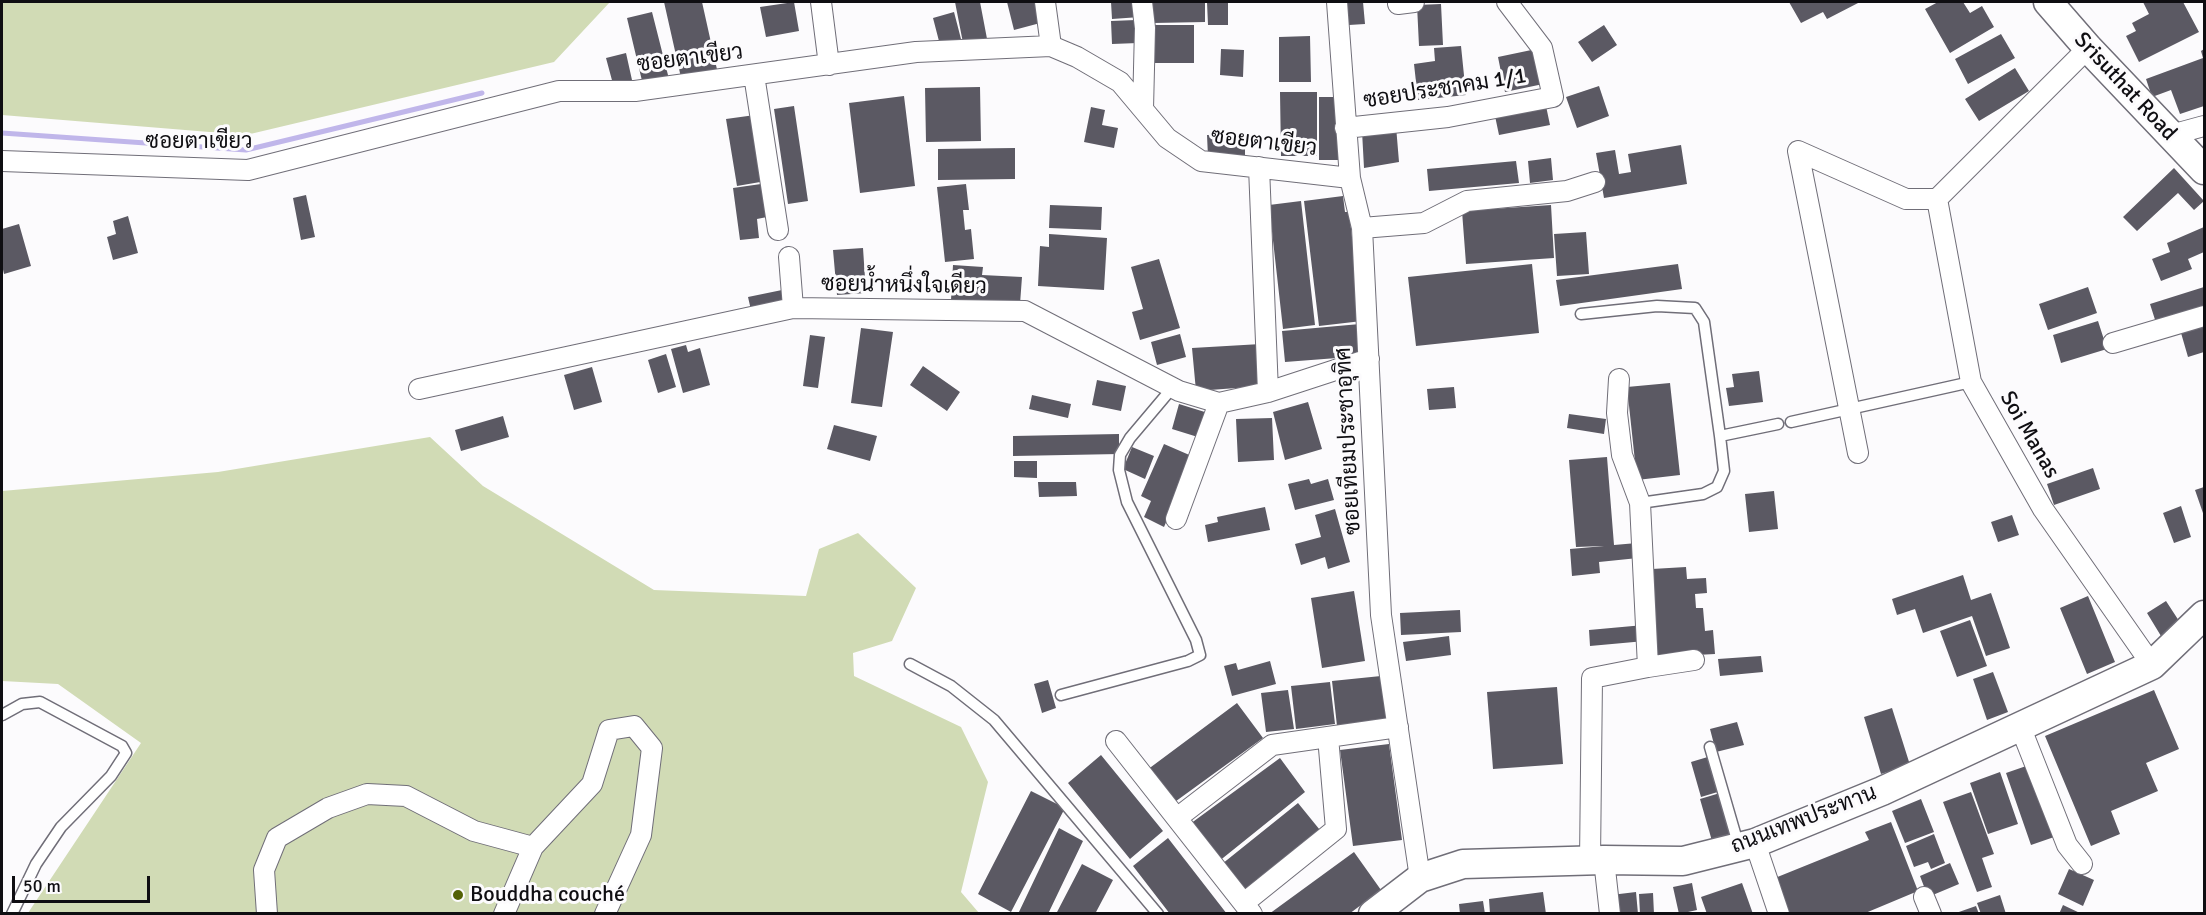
<!DOCTYPE html>
<html>
<head>
<meta charset="utf-8">
<style>
	body { margin:0 }
	#map { position:relative; width:2206px; height:915px; overflow:hidden; background:#fcfbfd; font-family:Signika,sans-serif }
	canvas { display:block }
	.frame { position:absolute; inset:0; border:3px solid #0f0e12; pointer-events:none }
	.scale { position:absolute; left:12px; top:876px; width:138px; height:27px; box-sizing:border-box; border:3px solid #0f0e12; border-top:0; padding-left:8px; font-size:18px; line-height:21px; white-space:nowrap; color:#0f0e12; -webkit-text-stroke:4px #fcfbfd; paint-order:stroke }
</style>
</head>
<body>
<div id="map">
<canvas width="2206" height="915"></canvas>
<div class="frame"></div>
<div class="scale">50 m</div>
</div>
<script>
const ctx = document.querySelector('canvas').getContext('2d');
ctx.lineJoin = 'round';
function fillPath(path, color) { ctx.fillStyle = color; ctx.fill(path, 'evenodd'); }
const shape = rows => new Path2D(rows.map(r => 'M' + r).join(''));
function stroke(path, color, width, dash) { ctx.strokeStyle = color; ctx.lineWidth = width; ctx.lineCap = dash ? 'butt' : 'round'; ctx.setLineDash(dash || []); ctx.stroke(path); }
function write(font, color, halo, rows, align = 'center') {
  ctx.font = font + ' Signika,Sarabun,sans-serif'; ctx.lineWidth = 6; ctx.setLineDash([]); ctx.textBaseline = 'middle'; ctx.strokeStyle = halo; ctx.fillStyle = color; for (const [text, x, y, turn = 0] of rows) {
    ctx.save(); ctx.translate(x, y); ctx.rotate((+turn || 0) * Math.PI / 180); ctx.textAlign = isNaN(turn) ? turn : align; if (halo) ctx.strokeText(text, 0, 0); ctx.fillText(text, 0, 0); ctx.restore();
  }
}
const green = shape([
	[2,2,610,2,554,62,246,135,2,115],
	[430,437,483,486,654,590,806,596,819,549,858,533,916,588,892,641,853,653,854,676,961,727,988,782,961,892,979,913,28,913,141,743,58,684,2,681,2,491,218,472]
]);
const stream = shape([
	[2,133,246,150,482,93]
]);
const building = shape([
	[664,2,702,2,718,74,682,82],
	[794,2,799,31,766,37,760,7],
	[955,2,980,2,988,44,964,48],
	[1007,2,1039,2,1044,22,1014,30],
	[1111,2,1139,2,1140,17,1112,19],
	[1153,2,1205,2,1205,22,1153,23],
	[1207,2,1228,2,1228,25,1208,25],
	[1347,2,1363,2,1365,24,1349,25],
	[1789,2,1860,2,1827,19,1823,12,1801,23],
	[1938,2,1963,2,1970,13,1982,6,1994,27,1950,53,1925,9],
	[2143,2,2183,2,2199,32,2139,62,2126,36,2136,31,2132,23,2149,14],
	[1441,4,1443,45,1419,46,1417,5],
	[652,12,669,79,643,85,627,18],
	[954,12,961,39,940,45,933,18],
	[1136,20,1138,43,1112,44,1111,21],
	[1153,25,1194,25,1194,63,1153,63],
	[1604,25,1617,45,1592,62,1578,42],
	[2001,34,2015,58,1968,84,1955,59],
	[1310,36,1311,82,1279,82,1279,37],
	[1461,46,1466,95,1418,100,1414,64,1435,61,1434,48],
	[1541,48,1548,83,1505,92,1498,57],
	[1221,49,1244,50,1243,77,1220,75],
	[2204,49,2204,106,2180,114,2171,90,2152,97,2146,79,2203,58,2201,51],
	[626,53,632,80,613,84,606,58],
	[2015,68,2029,91,1979,121,1965,99],
	[1599,86,1609,116,1577,128,1566,97],
	[980,87,981,141,926,142,925,88],
	[1280,92,1317,92,1317,156,1281,156],
	[904,96,915,186,860,193,849,103],
	[1319,97,1340,97,1341,160,1319,160],
	[794,106,808,201,788,204,774,109],
	[1546,106,1550,125,1499,135,1495,116],
	[1091,107,1105,110,1102,125,1118,128,1114,148,1084,142],
	[755,115,766,181,737,186,726,119],
	[1396,126,1399,162,1364,168,1362,131],
	[1245,134,1245,157,1208,157,1207,135],
	[1681,145,1687,184,1604,198,1596,153,1615,150,1619,174,1631,172,1628,154],
	[1015,148,1015,179,938,180,938,149],
	[1551,158,1553,180,1530,183,1528,161],
	[1516,161,1519,183,1429,191,1427,169],
	[2174,168,2204,201,2194,210,2178,193,2137,231,2123,217],
	[768,183,772,216,757,219,759,238,740,240,733,188],
	[966,184,969,210,963,210,965,230,971,229,974,259,945,262,937,187],
	[306,195,315,237,301,240,293,198],
	[1343,196,1345,212,1349,212,1362,321,1319,326,1304,201],
	[1301,201,1315,325,1283,329,1269,205],
	[1050,205,1102,207,1101,230,1049,228],
	[1551,205,1554,258,1466,264,1462,211],
	[128,216,138,253,113,260,107,237,116,234,113,221],
	[19,224,31,266,4,274,2,265,2,229],
	[2204,227,2204,252,2188,259,2192,269,2161,281,2152,259,2170,252,2167,243],
	[1586,232,1589,274,1557,276,1554,234],
	[1049,234,1107,238,1104,290,1038,286,1040,246,1049,247],
	[863,248,866,293,837,295,833,250],
	[1159,259,1180,328,1140,340,1132,312,1143,309,1131,267],
	[1532,264,1539,333,1416,346,1408,277],
	[1678,264,1682,289,1560,306,1556,280],
	[953,265,983,267,982,275,1022,277,1020,304,951,300],
	[2088,287,2097,313,2048,330,2039,304],
	[2204,287,2204,312,2157,326,2150,304],
	[782,290,785,303,751,310,748,297],
	[2204,319,2204,352,2188,357,2179,326],
	[2098,321,2107,349,2061,363,2053,335],
	[1360,324,1363,356,1285,362,1282,331],
	[861,328,893,332,882,407,851,403],
	[1180,334,1186,357,1157,365,1151,342],
	[810,335,825,337,818,388,803,386],
	[1261,344,1264,386,1196,391,1192,348],
	[686,345,688,352,700,348,710,385,683,393,671,349],
	[666,354,676,387,658,393,648,360],
	[923,366,960,392,947,411,910,385],
	[592,367,602,402,574,410,564,375],
	[1759,371,1763,402,1729,406,1726,388,1734,387,1732,374],
	[1097,380,1126,386,1121,411,1092,405],
	[1670,383,1680,475,1637,480,1627,387],
	[1454,387,1456,408,1429,410,1427,389],
	[1032,395,1071,404,1068,418,1029,409],
	[1308,402,1322,449,1285,460,1273,412],
	[1179,404,1208,413,1201,438,1172,429],
	[1569,414,1606,419,1604,434,1567,428],
	[503,416,509,437,461,451,455,430],
	[1272,418,1274,460,1238,462,1236,419],
	[834,425,877,436,870,461,827,449],
	[1119,434,1119,454,1013,456,1013,436],
	[1164,444,1194,457,1164,527,1144,517,1151,501,1141,496],
	[1132,447,1154,456,1145,479,1123,469],
	[1607,457,1614,545,1637,543,1638,558,1599,562,1600,573,1572,576,1570,549,1604,546,1576,547,1569,460],
	[1014,461,1037,461,1037,478,1014,477],
	[2093,468,2100,489,2054,505,2047,484],
	[1309,479,1311,484,1328,479,1334,500,1295,510,1288,484],
	[1038,482,1076,482,1077,496,1039,497],
	[2204,487,2204,516,2195,490],
	[1774,491,1778,529,1749,532,1745,494],
	[2181,506,2191,537,2174,543,2163,513],
	[1265,507,1270,530,1208,542,1205,525,1218,522,1217,517],
	[1335,509,1350,562,1328,569,1325,557,1301,565,1295,544,1321,537,1315,515],
	[2012,515,2019,535,1998,542,1991,522],
	[1686,567,1687,579,1706,578,1707,593,1695,594,1696,608,1703,608,1705,631,1713,630,1715,654,1658,657,1652,569],
	[1963,575,1971,600,1991,593,2010,648,1986,656,1972,616,1923,633,1915,609,1897,615,1892,599],
	[1354,591,1365,661,1322,668,1311,598],
	[2088,596,2115,662,2087,674,2060,608],
	[2166,601,2181,624,2161,636,2147,613],
	[1460,610,1461,632,1401,635,1400,613],
	[1970,620,1987,666,1957,677,1940,631],
	[1644,625,1645,641,1590,646,1589,630],
	[1449,636,1451,655,1406,661,1403,642],
	[1761,656,1763,672,1720,676,1718,659],
	[1270,661,1276,684,1232,696,1224,666,1236,663,1238,670],
	[1993,672,2008,712,1987,720,1973,679],
	[1381,676,1386,720,1337,726,1332,681],
	[1048,680,1056,708,1042,713,1034,684],
	[1330,682,1335,724,1296,729,1291,686],
	[1557,687,1563,764,1493,769,1487,692],
	[1288,690,1294,729,1266,732,1261,693],
	[2154,690,2179,749,2146,763,2158,791,2111,811,2120,834,2091,846,2045,736],
	[1237,703,1263,738,1172,804,1147,770],
	[1892,708,1910,765,1881,774,1864,717],
	[1737,722,1744,745,1716,752,1710,729],
	[1389,744,1402,840,1353,846,1340,750],
	[1101,755,1163,831,1130,859,1068,783],
	[1711,756,1721,791,1701,797,1691,762],
	[1280,758,1305,792,1218,862,1190,824],
	[2032,764,2057,836,2031,845,2006,773],
	[2000,772,2018,824,1988,834,1970,783],
	[1031,791,1065,808,1011,912,978,894],
	[1971,792,1994,854,1982,858,1992,887,1977,892,1943,802],
	[1720,793,1734,842,1714,848,1700,799],
	[1921,799,1934,832,1905,843,1892,811],
	[1298,803,1324,835,1247,896,1222,864],
	[1891,822,1918,891,1863,914,1783,914,1770,880,1869,840,1865,832],
	[1059,828,1083,841,1048,914,1018,914],
	[1934,834,1945,863,1931,869,1928,862,1914,867,1906,846],
	[1168,838,1227,914,1170,914,1133,866],
	[1354,852,1381,890,1349,914,1269,914],
	[1950,863,1959,884,1928,897,1920,876],
	[1082,864,1113,880,1095,914,1056,914],
	[2069,869,2094,880,2083,906,2058,894],
	[1692,883,1697,910,1679,914,1673,887],
	[1742,883,1753,914,1707,914,1701,897],
	[1543,892,1546,914,1490,914,1489,899],
	[1636,892,1638,914,1613,914,1611,895],
	[1653,893,1654,914,1640,914,1639,894],
	[2000,895,2006,914,1981,914,1977,903],
	[1483,901,1485,914,1460,914,1459,904],
	[2063,905,2082,914,2059,914],
	[1976,906,1979,914,1956,914,1956,913]
]);
const lane = shape([
	[1581,314,1657,306,1695,308,1704,322,1720,436],
	[1791,422,1971,382],
	[1640,503,1703,494,1717,487,1724,471,1720,436,1778,424],
	[910,664,951,686,994,720,1158,914],
	[1061,695,1188,661,1200,655,1196,640,1127,502,1119,470,1120,455,1130,438,1173,387],
	[2,715,22,704,40,702,122,746,126,753,111,776,61,827,36,864,12,914],
	[1710,747,1739,847]
]);
const street = shape([
	[821,2,829,65],
	[1045,2,1051,46],
	[1142,2,1145,28,1143,109],
	[1337,2,1350,178,1362,228,1381,615,1420,878],
	[1398,4,1414,2],
	[754,75,778,230],
	[1345,128,1448,117,1553,97,1542,48,1507,2],
	[2171,135,2204,126],
	[2,161,248,170,559,91,635,91,916,52,1051,46,1077,57,1120,82,1167,138,1201,161,1350,178],
	[1259,167,1268,392],
	[1937,199,1971,382,2043,509,2152,665],
	[1362,228,1424,223,1467,201,1567,191,1595,182],
	[789,257,793,308],
	[2113,343,2204,316],
	[419,389,793,308,1025,311,1179,391,1219,403,1268,392,1369,359],
	[1858,453,1798,151,1906,199,1937,199,2088,48],
	[1176,519,1219,403],
	[1648,667,1694,660],
	[2020,726,2067,845,2082,864],
	[1116,741,1252,914],
	[1177,818,1272,745,1398,727],
	[1755,843,1779,914],
	[1604,860,1610,914],
	[1590,861,1592,678,1648,667,1640,503,1622,455,1617,413,1619,379],
	[1924,897,1931,914],
	[1244,903,1336,829,1328,737],
	[267,914,264,870,277,838,328,808,367,794,406,796,474,831,533,847],
	[504,914,533,847,592,784,609,730,634,726,652,748,641,835,605,914]
]);
const secondary = shape([
	[2048,2,2088,48,2204,170],
	[1373,914,1420,878,1463,864,1604,860,1683,861,1755,843,1882,791,2152,665,2204,615]
]);
const markers = [
	[458,895,6,"#536205"]
];
const streetNames = [
	["ซอยตาเขียว",690,59,-7],
	["Srisuthat Road",2125,87,47],
	["ซอยประชาคม 1/1",1445,89,-9],
	["ซอยตาเขียว",199,142],
	["ซอยตาเขียว",1264,143,7],
	["ซอยน้ำหนึ่งใจเดียว",904,286,1],
	["Soi Manas",2029,435,60],
	["ซอยเทียมประชาอุทิศ",1349,441,-93],
	["ถนนเทพประทาน",1804,820,-21]
];
const poiNames = [
	["Bouddha couché",470,895]
];
fillPath(green, '#d1dbb5');
stroke(stream, '#c0b6ea', 5);
fillPath(building, '#5b5963');
stroke(lane, '#706e78', 13);
stroke(street, '#706e78', 22);
stroke(secondary, '#706e78', 31);
stroke(lane, '#fff', 10);
stroke(street, '#fff', 20);
stroke(secondary, '#fff', 28);
for (const [x, y, r, color] of markers) { const dot = new Path2D(); dot.arc(x, y, r, 0, 2 * Math.PI); ctx.fillStyle = color; ctx.fill(dot); stroke(dot, '#fcfbfd', 2); }
write('22px', '#0f0e12', '#fcfbfd', streetNames);
write('22px', '#0f0e12', '#fcfbfd', poiNames, 'left');
</script>
</body>
</html>
